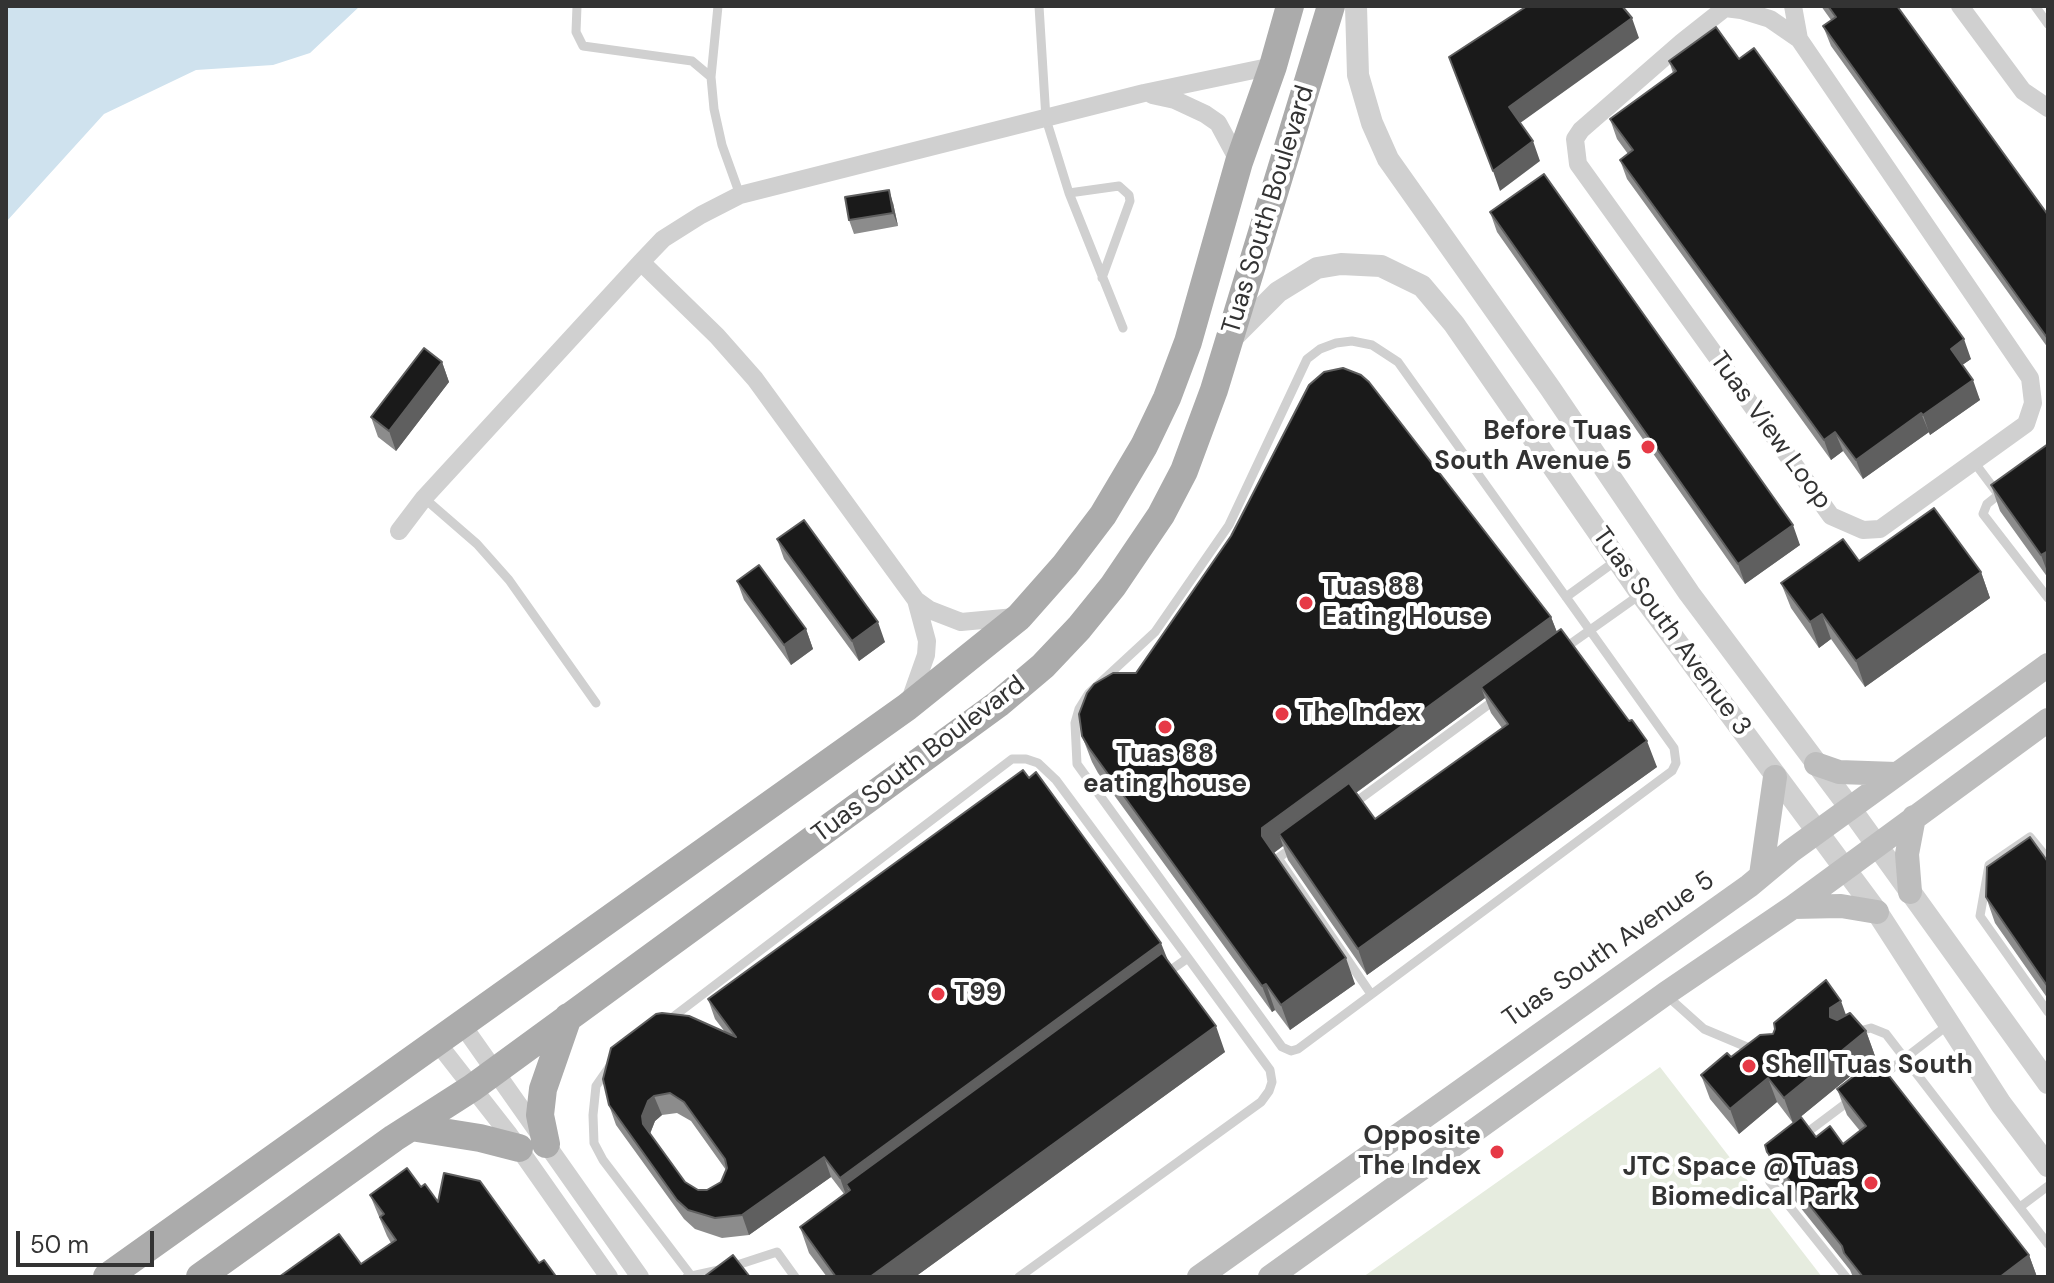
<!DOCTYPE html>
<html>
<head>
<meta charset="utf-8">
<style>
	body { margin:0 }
	#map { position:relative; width:2054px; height:1283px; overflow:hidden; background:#fff; font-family:"DM Sans",sans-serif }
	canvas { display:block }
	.frame { position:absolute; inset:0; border:8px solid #333; pointer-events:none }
	.scale { position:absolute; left:16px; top:1231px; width:138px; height:36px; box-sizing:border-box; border:4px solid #333; border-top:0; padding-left:10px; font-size:24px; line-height:28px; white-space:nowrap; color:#333; -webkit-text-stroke:6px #fff; paint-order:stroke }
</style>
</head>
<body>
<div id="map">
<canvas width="2054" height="1283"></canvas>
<div class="frame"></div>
<div class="scale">50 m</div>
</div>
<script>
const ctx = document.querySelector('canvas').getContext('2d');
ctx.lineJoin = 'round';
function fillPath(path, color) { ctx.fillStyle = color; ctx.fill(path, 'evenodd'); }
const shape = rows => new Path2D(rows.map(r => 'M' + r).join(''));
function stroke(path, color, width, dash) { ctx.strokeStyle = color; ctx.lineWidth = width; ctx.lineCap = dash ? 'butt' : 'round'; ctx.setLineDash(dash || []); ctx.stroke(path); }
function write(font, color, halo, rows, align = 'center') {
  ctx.font = font + ' "DM Sans",sans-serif'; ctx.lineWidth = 8; ctx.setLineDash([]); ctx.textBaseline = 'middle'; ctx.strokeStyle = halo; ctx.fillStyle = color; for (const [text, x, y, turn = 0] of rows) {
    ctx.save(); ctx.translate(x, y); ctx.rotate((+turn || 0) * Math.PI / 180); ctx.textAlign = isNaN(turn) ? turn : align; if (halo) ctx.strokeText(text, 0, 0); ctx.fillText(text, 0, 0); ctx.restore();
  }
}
const green = shape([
	[1660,1067,1822,1277,1363,1277]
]);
const water = shape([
	[6,6,360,6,310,53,273,65,196,70,104,114,6,222]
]);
const service = shape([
	[577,6,576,32,583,46,692,61,711,77],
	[718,6,711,77,714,109,722,145,740,195],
	[1039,6,1046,119,1069,193,1123,328],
	[2035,6,2048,24],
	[1069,193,1119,186,1129,195,1130,201,1102,278],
	[1352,341,1372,345,1398,362,1674,748,1676,763,1672,771,1298,1049,1291,1051,1282,1047,1077,764,1075,723,1079,709,1089,693,1155,632,1229,525,1307,359,1320,349,1336,343,1352,341],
	[1974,462,1998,494],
	[2002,492,1987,504,1983,514,2048,598],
	[424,498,477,544,509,580,596,703],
	[1566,597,1617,560],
	[1562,650,1641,594],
	[1353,804,1496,699],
	[1295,846,1278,858,1371,994],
	[2048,859,2030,837,1989,865,1980,916,2048,1012],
	[1165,974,1188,958],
	[1666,995,1704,1029,1754,1050],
	[669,1020,1012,759,1026,759,1038,763,1056,780,1188,958,1270,1070,1272,1082,1269,1091,1261,1102,1019,1277],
	[1852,1033,1871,1028,1886,1034,2048,1244],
	[612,1063,596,1086,593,1115,594,1143,603,1160,692,1277],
	[1878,1079,1948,1025],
	[1801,1137,1853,1098],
	[1779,1153,1773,1158,1766,1172,1770,1182,1846,1277],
	[2020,1207,2048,1186],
	[687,1277,728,1268,777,1252,795,1277]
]);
const minor = shape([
	[1793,6,1799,39],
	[1960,6,2023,91,2048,108],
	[1725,8,1741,10,1770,19,1799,39,2030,378,2033,403,2026,424,1880,529,1863,530,1831,516,1578,164,1575,139,1581,130,1682,42,1725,8,1729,6],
	[1152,95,1175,100,1205,114,1218,123,1239,162],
	[641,262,717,336,755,379,916,600,927,641,926,655,909,703],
	[399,531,424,498,641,262,663,239,701,215,740,195,1144,93,1273,66],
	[916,600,930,610,961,622,1015,617],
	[461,1023,640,1277],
	[436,1041,508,1133,609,1277]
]);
const tertiary = shape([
	[1356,6,1358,75,1372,123,1388,159,1550,388,1689,593,1850,808,2048,1083],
	[1228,342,1278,292,1317,268,1341,264,1381,266,1422,286,1454,324,1641,594,1877,912,2001,1104,2048,1166]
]);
const secondary = shape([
	[1816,764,1839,772,1896,774],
	[1761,875,1775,777],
	[1910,892,1907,854,1914,817],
	[1793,907,1841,906,1877,912],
	[1199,1277,1749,886,1791,851,2048,665],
	[1270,1277,1665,994,1793,907,2048,720]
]);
const primary = shape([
	[411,1127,480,1138,519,1148],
	[546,1144,540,1115,543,1089,568,1017],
	[107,1277,907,707,1019,617,1065,565,1103,515,1144,446,1167,398,1188,342,1239,162,1273,66,1290,6],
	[200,1277,394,1138,472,1088,998,704,1043,666,1079,628,1113,586,1161,515,1184,471,1214,390,1331,6]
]);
const wall = shape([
	[1821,6,1897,6,2048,215,2048,348,1831,46,1823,26,1831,20],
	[1739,59,1971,359,1962,365,1980,400,1930,435,1929,432,1863,479,1843,451,1831,460,1627,179,1620,160,1628,154,1617,139,1610,119,1673,73,1669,61],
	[893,203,898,226,854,234,849,220],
	[1490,212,1800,545,1745,584,1497,232],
	[442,362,449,382,396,451,378,437,371,417],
	[2048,444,2048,578,2000,511,1991,485],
	[1231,536,1551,617,1557,632,1657,767,1367,975,1288,860,1283,846,1274,853,1355,984,1290,1030,1275,1010,1272,1012,1098,773,1092,762,1082,736,1136,673],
	[1485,698,1491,713,1502,728,1375,819,1356,793],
	[777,539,885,642,859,661,784,559],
	[1859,561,1981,572,1990,598,1865,687,1831,639,1819,648,1791,608,1781,583],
	[737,581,806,629,813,649,791,665,744,600],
	[2048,862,2048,999,1995,923,1986,897],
	[1168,961,1225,1052,915,1277,827,1277,809,1253,800,1227,844,1194,831,1177,749,1235,722,1238,695,1229,684,1219,616,1125,609,1105,725,1032,715,1019,708,999],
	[677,1113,691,1121,726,1170,721,1182,707,1190,698,1190,685,1182,650,1134,655,1121,662,1115],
	[1846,1015,1866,1031,1875,1056,1793,1123,1777,1102,1739,1134,1710,1099,1701,1075,1773,1034],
	[1837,1089,2029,1255,2037,1277,1853,1277,1850,1270,1777,1178,1767,1152,1816,1137,1843,1144,1860,1131,1847,1115],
	[421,1187,438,1202,539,1263,556,1277,279,1277,361,1264,391,1243,387,1236,370,1195]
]);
const shadedWall = shape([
	[1632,18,1639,38,1516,126,1509,107],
	[1533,141,1540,161,1500,191,1493,171],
	[889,190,893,203,898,226,893,213],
	[1964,339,1971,359,1958,368,1951,349],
	[442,362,449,382,396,451,389,431],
	[1973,380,1980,400,1930,435,1923,415],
	[1921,413,1929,432,1863,479,1856,460],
	[1835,432,1843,451,1831,460,1824,440],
	[1793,525,1800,545,1745,584,1738,564],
	[2048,551,2048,574,2041,555],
	[1981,572,1990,598,1865,687,1856,661],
	[1822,614,1831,639,1819,648,1810,622],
	[1551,617,1561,643,1481,687,1485,698,1286,844,1279,834,1283,846,1272,854,1262,836,1262,828],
	[878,622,885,642,859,661,852,641],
	[806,629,813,649,791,665,784,645],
	[1647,741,1657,767,1367,975,1358,949],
	[1161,943,1169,963,846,1184,850,1195,847,1198,840,1178],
	[1346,958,1355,984,1290,1030,1281,1005],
	[1266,984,1275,1010,1272,1012,1262,986],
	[1841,1001,1850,1026,1830,1017,1830,1008],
	[1216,1026,1225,1052,915,1277,870,1277],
	[1866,1031,1875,1056,1793,1123,1784,1098],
	[1768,1078,1777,1102,1739,1134,1730,1109],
	[654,1096,662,1115,655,1121,649,1136,643,1124,642,1116,648,1101],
	[824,1157,831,1177,749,1235,742,1215],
	[2029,1255,2037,1277,2000,1277]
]);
const building = shape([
	[1527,6,1622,6,1632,18,1509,107,1533,141,1493,171,1449,57,1527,6],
	[1828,6,1897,6,2048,215,2048,339,1823,26,1836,17,1828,6],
	[1716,27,1739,59,1754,48,1964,339,1951,349,1973,380,1923,415,1921,413,1856,460,1835,432,1824,440,1620,160,1633,150,1610,119,1676,71,1669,61,1716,27],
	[1544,174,1793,525,1738,564,1490,212,1544,174],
	[889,190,893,213,849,220,845,197,889,190],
	[424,348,442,362,389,431,371,417,424,348],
	[1343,368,1361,375,1369,382,1551,617,1262,828,1262,836,1346,958,1281,1005,1266,984,1262,986,1089,748,1082,736,1079,714,1087,693,1094,684,1113,673,1136,673,1231,536,1309,385,1324,372,1343,368],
	[2048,444,2048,551,2041,555,1991,485,2048,444],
	[1934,508,1981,572,1856,661,1822,614,1810,622,1781,583,1843,539,1859,561,1934,508],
	[804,520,878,622,852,641,777,539,804,520],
	[759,565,806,629,784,645,737,581,759,565],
	[1561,629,1629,721,1632,720,1647,741,1358,949,1279,834,1349,783,1375,819,1508,724,1481,687,1561,629],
	[1023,770,1029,778,1036,772,1161,943,840,1178,824,1157,742,1215,715,1218,688,1210,677,1200,609,1105,603,1079,611,1048,656,1014,662,1013,689,1016,736,1037,708,999,1023,770],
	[670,1093,684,1102,725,1159,727,1168,721,1182,707,1190,698,1190,685,1182,643,1124,642,1116,648,1101,654,1096,670,1093],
	[2030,837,2048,862,2048,987,1986,897,1987,867,2030,837],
	[1162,953,1216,1026,870,1277,836,1277,800,1227,850,1190,846,1184,1162,953],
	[1826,980,1841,1001,1830,1008,1830,1017,1837,1020,1850,1013,1866,1031,1784,1098,1768,1078,1730,1109,1701,1075,1727,1053,1731,1057,1760,1035,1773,1034,1775,1029,1774,1023,1826,980],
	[1876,1059,2029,1255,2000,1277,1863,1277,1844,1253,1842,1246,1767,1152,1765,1145,1801,1117,1816,1137,1830,1126,1843,1144,1866,1126,1837,1089,1876,1059],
	[407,1168,421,1187,425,1184,438,1202,444,1173,480,1181,539,1263,544,1260,555,1275,553,1277,279,1277,339,1234,361,1264,396,1240,380,1217,384,1214,370,1195,407,1168],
	[733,1255,750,1277,706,1277,705,1276,733,1255]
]);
const markers = [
	[1648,447,8,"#e63946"],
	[1306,603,8,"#e63946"],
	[1282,714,8,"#e63946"],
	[1165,727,8,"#e63946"],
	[938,994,8,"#e63946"],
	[1749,1066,8,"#e63946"],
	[1497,1152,8,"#e63946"],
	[1871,1183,8,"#e63946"]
];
const streetNames = [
	["Tuas South Boulevard",1269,210,-73],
	["Tuas View Loop",1770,431,54],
	["Tuas South Avenue 3",1671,632,54],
	["Tuas South Boulevard",919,760,-37],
	["Tuas South Avenue 5",1609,950,-35]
];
const poiNames = [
	["Before Tuas",1632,432,"right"],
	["South Avenue 5",1632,462,"right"],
	["Tuas 88",1322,588],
	["Eating House",1322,618],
	["The Index",1298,714],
	["Tuas 88",1165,755,"center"],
	["eating house",1165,785,"center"],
	["T99",954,994],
	["Shell Tuas South",1765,1066],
	["Opposite",1481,1137,"right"],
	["The Index",1481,1167,"right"],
	["JTC Space @ Tuas",1855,1168,"right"],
	["Biomedical Park",1855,1198,"right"]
];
fillPath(green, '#e6ecdf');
fillPath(water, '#cfe2ee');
stroke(service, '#d0d0d0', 9);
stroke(minor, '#d0d0d0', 18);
stroke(tertiary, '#d0d0d0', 22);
stroke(secondary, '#bdbdbd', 24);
stroke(primary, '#ababab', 28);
fillPath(wall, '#8c8c8c');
fillPath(shadedWall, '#5f5f5f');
fillPath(building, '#1a1a1a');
stroke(building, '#5f5f5f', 2);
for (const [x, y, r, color] of markers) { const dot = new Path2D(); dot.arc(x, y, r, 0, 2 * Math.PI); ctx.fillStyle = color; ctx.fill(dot); stroke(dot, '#fff', 3); }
write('26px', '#333', '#fff', streetNames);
write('bold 26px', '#333', '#fff', poiNames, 'left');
</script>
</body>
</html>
